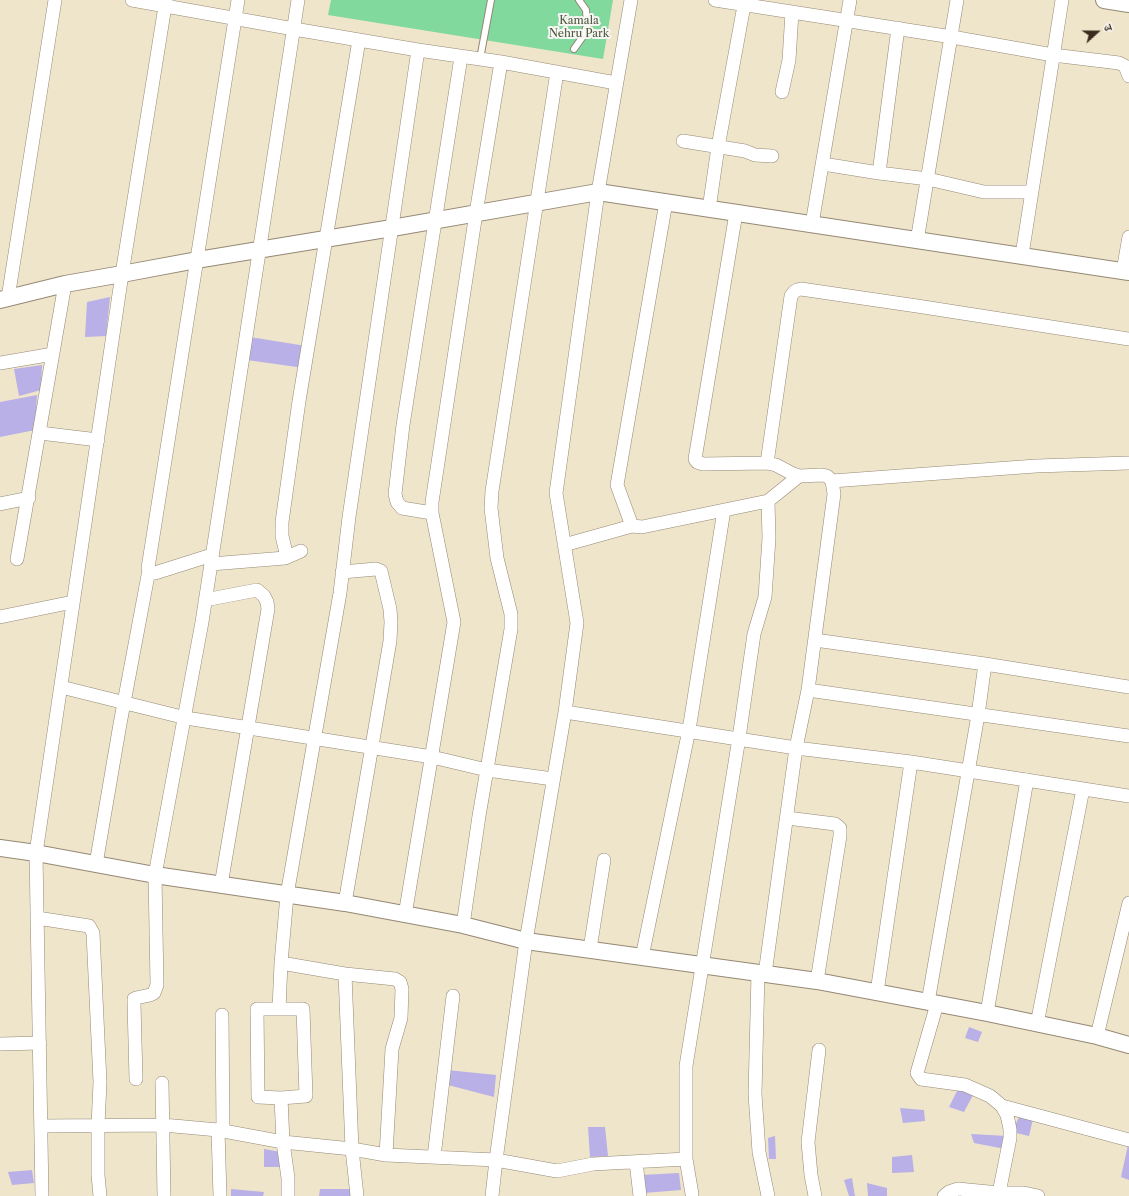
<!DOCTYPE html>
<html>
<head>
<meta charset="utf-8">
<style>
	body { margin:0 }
	#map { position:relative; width:1129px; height:1196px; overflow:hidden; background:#efe5cb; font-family:"Libre Caslon Text","Noto Serif Devanagari",serif }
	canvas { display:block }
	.north { position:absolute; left:1077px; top:12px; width:40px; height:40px; -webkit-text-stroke:3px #f6f6f2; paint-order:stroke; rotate:69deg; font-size:11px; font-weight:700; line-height:16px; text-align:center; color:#3b2a1e }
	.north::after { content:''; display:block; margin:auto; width:14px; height:18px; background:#3b2a1e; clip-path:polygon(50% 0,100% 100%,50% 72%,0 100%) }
</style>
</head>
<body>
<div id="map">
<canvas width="1129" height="1196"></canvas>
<div class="north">उ</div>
</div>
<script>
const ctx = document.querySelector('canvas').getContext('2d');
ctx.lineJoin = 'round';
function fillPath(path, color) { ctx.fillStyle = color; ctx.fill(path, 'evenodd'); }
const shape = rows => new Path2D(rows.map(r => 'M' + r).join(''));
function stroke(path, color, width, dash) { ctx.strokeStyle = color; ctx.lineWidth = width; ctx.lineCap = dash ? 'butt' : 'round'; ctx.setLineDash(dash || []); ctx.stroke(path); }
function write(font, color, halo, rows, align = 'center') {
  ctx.font = font + ' "Libre Caslon Text",serif'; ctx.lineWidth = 4; ctx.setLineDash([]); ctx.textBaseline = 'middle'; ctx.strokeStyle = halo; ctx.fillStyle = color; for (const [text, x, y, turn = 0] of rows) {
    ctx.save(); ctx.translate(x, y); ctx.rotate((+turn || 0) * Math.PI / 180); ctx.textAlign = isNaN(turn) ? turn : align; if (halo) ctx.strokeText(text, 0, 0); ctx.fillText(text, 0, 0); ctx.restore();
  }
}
const green = shape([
	[331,0,613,0,603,59,328,15]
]);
const building = shape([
	[110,297,106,336,85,337,87,302],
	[250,337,306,346,304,368,247,360],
	[42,365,41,390,19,396,14,369],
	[37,395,35,430,0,437,0,402],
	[969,1027,982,1032,978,1042,965,1038],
	[447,1070,496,1075,494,1097,448,1085],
	[958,1089,973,1095,964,1112,949,1107],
	[900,1108,924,1110,925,1121,903,1123],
	[1020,1115,1033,1119,1029,1136,1012,1132],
	[588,1127,605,1127,608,1156,590,1157],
	[971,1134,1007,1136,1005,1149,974,1143],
	[775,1136,776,1159,769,1159,768,1138],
	[1128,1145,1129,1146,1129,1180,1121,1177],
	[264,1149,281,1152,282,1167,264,1167],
	[912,1155,914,1172,892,1173,892,1157],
	[32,1170,34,1183,12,1185,8,1172],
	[679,1173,681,1190,644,1193,641,1175],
	[852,1178,855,1196,849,1196,844,1180],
	[867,1183,887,1188,887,1196,868,1196],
	[231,1189,264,1192,263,1196,231,1196],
	[320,1189,350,1189,351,1196,319,1196]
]);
const service = shape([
	[574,49,584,35,587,25,586,10,579,0],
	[480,59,491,0]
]);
const minor = shape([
	[132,0,294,29,418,50,501,62,616,83],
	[715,0,952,37,1053,55,1119,63,1125,66,1129,76],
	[782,92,789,60,792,12],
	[683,141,745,151,755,155,772,156],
	[823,164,879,173,928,179,984,192,1032,192],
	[879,173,898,28],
	[666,202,617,485,632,526,642,527,768,501,799,476],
	[709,209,718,147,745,0],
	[736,213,695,459,697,462,703,464,767,463,776,465,793,474,799,476,822,475,827,476,832,481,834,494,808,690,796,748,765,974],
	[812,224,850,0],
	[917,241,957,0],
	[1022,255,1062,0],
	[1123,271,1129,237],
	[8,298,55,0],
	[0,363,53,354],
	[40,433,98,440],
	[767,463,791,296,794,292,797,290,801,289,917,306,1129,339],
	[832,481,1036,466,1129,463],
	[0,504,29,498],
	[432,513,402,508,397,502,395,494,403,425,461,57],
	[564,545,632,526],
	[212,555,155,573,151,573,148,568,238,0],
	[287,557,282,536,282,522,299,401,359,40],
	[17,559,65,284],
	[211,564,285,558,301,551],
	[342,572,376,569,381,571,390,609,391,622,390,641,345,903],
	[205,600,257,590,264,596,267,602,268,609,221,885],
	[0,617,73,602],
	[815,640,985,664,1129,687],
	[61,687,186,718,432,757,487,770,553,779],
	[808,690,1129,736],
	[565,712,796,748,911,762,1129,796],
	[787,818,835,824,840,828,840,836,817,981],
	[96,864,120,724,149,570],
	[405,915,454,622,432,513,432,502,476,213,501,62],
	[37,918,89,926,93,933,100,1082,98,1126,98,1175,100,1196],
	[463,925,479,816,511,629,511,614,497,558,491,508,492,491,557,72],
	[590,949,604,860],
	[642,957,689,730,724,510],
	[281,963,345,974,395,979,400,982,402,989,401,1018,392,1049,386,1155],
	[758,973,755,1094,759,1152,768,1196],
	[345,974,352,1149,357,1196],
	[877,992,911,762],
	[928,1002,978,715,985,664],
	[937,1004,917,1073,921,1079,965,1085,990,1096,1002,1106,1007,1115,1010,1129,1010,1138,999,1193],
	[257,1009,303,1009,306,1096,281,1098,258,1097,257,1009],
	[279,1009,281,963,287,895,340,593,349,517,418,50],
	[987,1013,1027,780],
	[222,1015,223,1131],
	[1037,1024,1083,789],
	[1097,1036,1129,903],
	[0,1044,40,1043],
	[136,1079,134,1003,134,999,136,998,150,995,154,993,157,985,155,875,202,622,298,0],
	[162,1083,164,1196],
	[281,1098,283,1142,288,1178,288,1196],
	[1002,1106,1129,1140],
	[41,1126,163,1125,218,1130,283,1142,352,1149,386,1155,496,1160,557,1171,593,1164,686,1159],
	[218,1130,220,1196],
	[434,1157,453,996],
	[636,1162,640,1196],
	[692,1194,686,1159,686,1066,739,738,754,634,765,597,769,538,768,501],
	[42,1196,36,853,122,274,166,0],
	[492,1196,496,1160,526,941,565,712,577,623,556,493,598,192,631,0],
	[815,1196,811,1175,808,1142,819,1050],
	[944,1196,949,1192,958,1189,999,1193,1024,1193,1038,1196]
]);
const tertiary = shape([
	[1104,0,1129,4],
	[0,300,65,284,122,274,197,260,392,228,598,192,1129,272],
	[0,848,36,853,155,875,345,903,463,925,526,941,817,981,987,1013,1097,1036,1129,1045]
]);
const parkNames = [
	["Kamala",579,21],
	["Nehru Park",579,34]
];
fillPath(green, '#81d99e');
fillPath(building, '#b8b0e7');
stroke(service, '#958874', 8);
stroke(minor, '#958874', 14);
stroke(tertiary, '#958874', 18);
stroke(service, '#fff', 6);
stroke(minor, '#fff', 13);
stroke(tertiary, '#fff', 16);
write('11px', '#4c563e', '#f6f6f2', parkNames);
</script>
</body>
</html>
